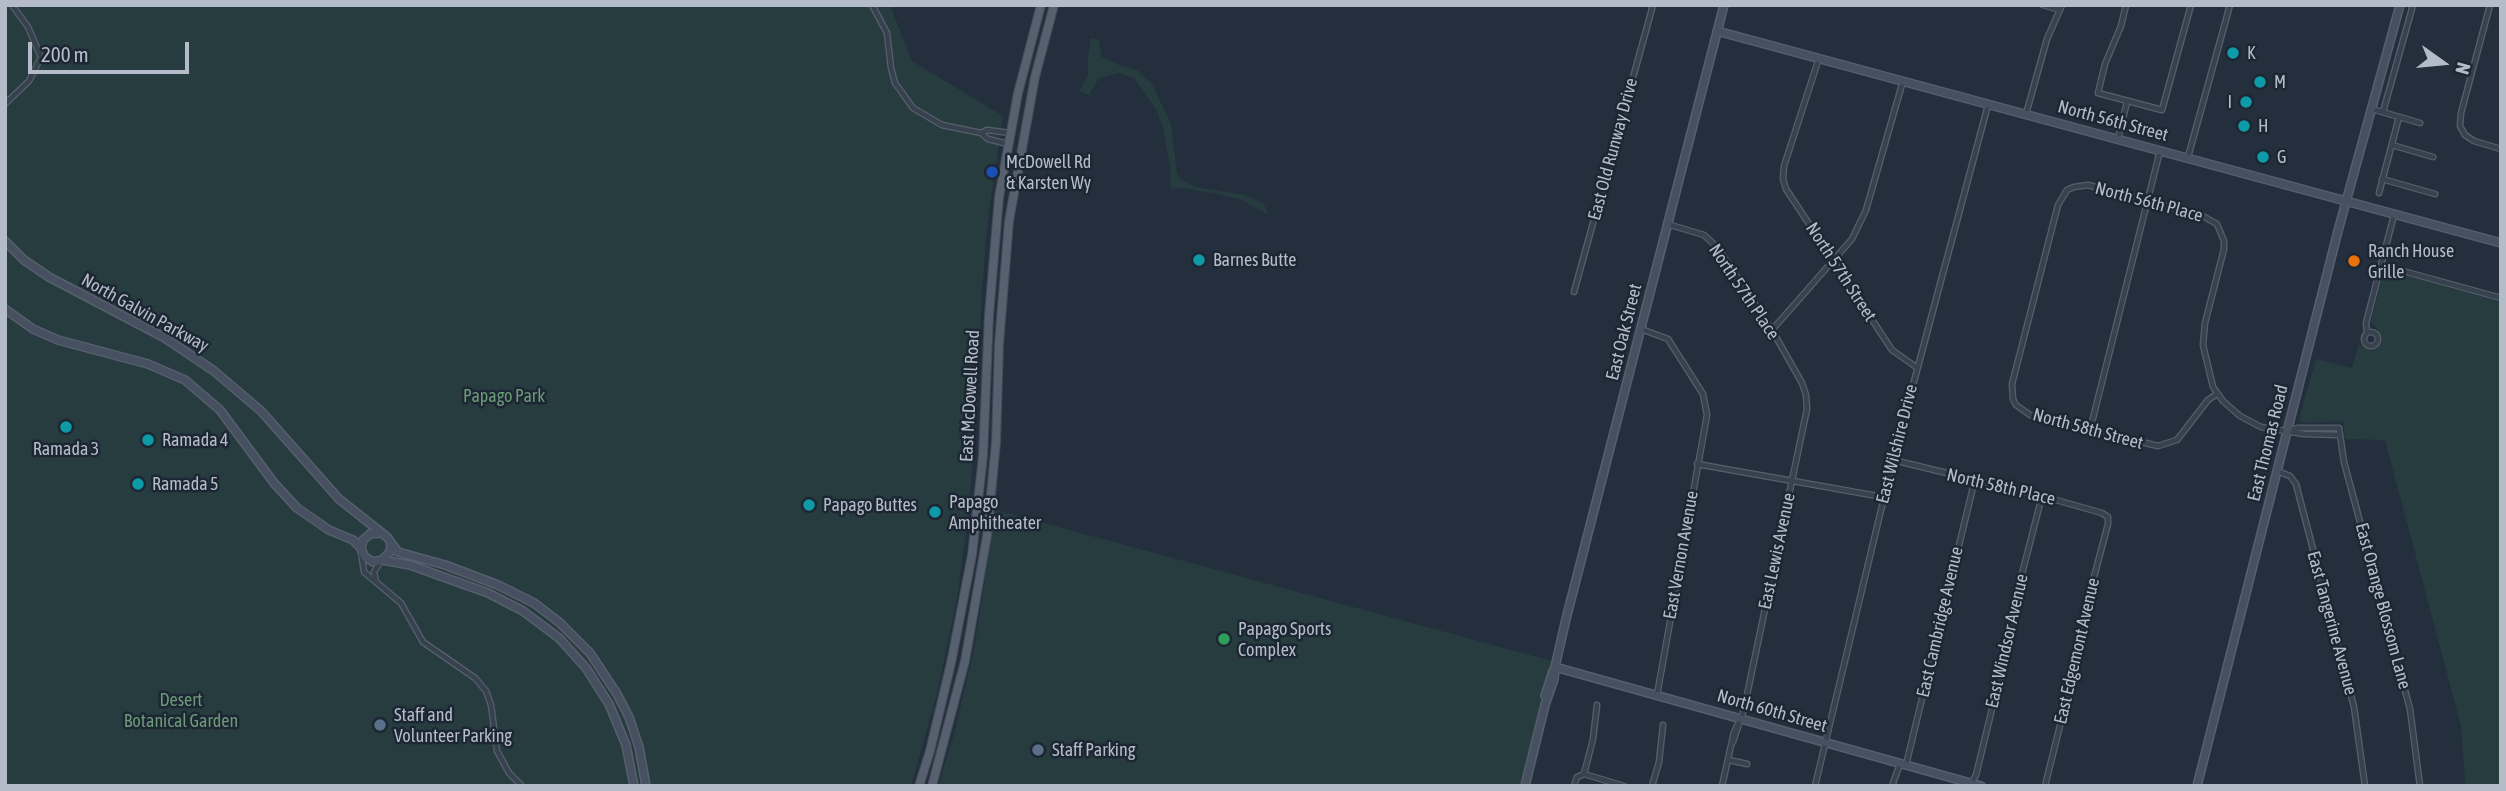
<!DOCTYPE html>
<html>
<head>
<meta charset="utf-8">
<style>
	body { margin:0 }
	#map { position:relative; width:2506px; height:791px; overflow:hidden; background:#242f3e; font-family:"Asap Condensed",sans-serif }
	canvas { display:block }
	.frame { position:absolute; inset:0; border:7px solid #b4bcc9; pointer-events:none }
	.north { position:absolute; left:2408px; top:28px; width:70px; height:70px; -webkit-text-stroke:5px #1d2633; paint-order:stroke; rotate:105deg; font-size:19px; font-weight:700; line-height:28px; text-align:center; color:#b4bcc9 }
	.north::after { content:''; display:block; margin:auto; width:24px; height:32px; background:#b4bcc9; clip-path:polygon(50% 0,100% 100%,50% 72%,0 100%) }
	.scale { position:absolute; left:28px; top:42px; width:161px; height:32px; box-sizing:border-box; border:4px solid #b4bcc9; border-top:0; padding-left:9px; font-size:21px; line-height:24px; white-space:nowrap; color:#b4bcc9; -webkit-text-stroke:5px #1d2633; paint-order:stroke }
</style>
</head>
<body>
<div id="map">
<canvas width="2506" height="791"></canvas>
<div class="frame"></div>
<div class="north">N</div>
<div class="scale">200 m</div>
</div>
<script>
const ctx = document.querySelector('canvas').getContext('2d');
ctx.lineJoin = 'round';
function fillPath(path, color) { ctx.fillStyle = color; ctx.fill(path, 'evenodd'); }
const shape = rows => new Path2D(rows.map(r => 'M' + r).join(''));
function stroke(path, color, width, dash) { ctx.strokeStyle = color; ctx.lineWidth = width; ctx.lineCap = dash ? 'butt' : 'round'; ctx.setLineDash(dash || []); ctx.stroke(path); }
function write(font, color, halo, rows, align = 'center') {
  ctx.font = font + ' "Asap Condensed",sans-serif'; ctx.lineWidth = 5; ctx.setLineDash([]); ctx.textBaseline = 'middle'; ctx.strokeStyle = halo; ctx.fillStyle = color; for (const [text, x, y, turn = 0] of rows) {
    ctx.save(); ctx.translate(x, y); ctx.rotate((+turn || 0) * Math.PI / 180); ctx.textAlign = isNaN(turn) ? turn : align; if (halo) ctx.strokeText(text, 0, 0); ctx.fillText(text, 0, 0); ctx.restore();
  }
}
const green = shape([
	[5,5,890,5,912,61,1003,116,988,220,982,289,977,411,968,520,957,598,937,694,911,786,5,786],
	[1091,38,1099,40,1102,57,1121,66,1137,70,1152,84,1171,124,1177,173,1180,179,1196,187,1245,195,1264,204,1268,215,1242,200,1219,194,1182,188,1171,189,1170,166,1163,128,1157,111,1134,78,1119,73,1099,78,1089,95,1079,91,1088,76,1088,55],
	[2384,269,2501,302,2501,786,2466,786,2465,782,2461,726,2385,440,2345,439,2343,421,2302,423,2299,419,2316,359,2352,368,2359,344,2373,350,2378,330,2371,321],
	[996,510,1552,661,1521,786,938,786,954,734,974,650]
]);
const street = shape([
	[872,5,887,33,891,68,895,83,913,108,942,125,981,133,988,139,1008,144],
	[2043,5,2060,10],
	[2126,5,2121,26,2105,64,2098,93,2162,110,2191,5],
	[2490,5,2461,113,2460,126,2465,135,2474,141,2501,149],
	[1819,58,1784,166,1783,179,1786,189,1892,350,1916,367],
	[5,104,29,81,41,57,28,27,12,5],
	[2372,109,2420,123],
	[2383,112,2413,5],
	[2026,114,2047,39,2062,5],
	[981,133,987,130,1010,133],
	[2118,139,2127,102],
	[2392,145,2433,157],
	[2188,157,2230,5],
	[2382,179,2435,194],
	[2379,193,2399,117],
	[1667,224,1704,235,1718,248,1772,330,1802,383,1806,395,1807,409,1744,709,1733,742],
	[2381,265,2501,298],
	[1574,292,1653,5],
	[1641,329,1668,339,1703,394,1707,415,1657,695],
	[1772,330,1852,239,1866,210,1903,81],
	'2364 339a7 7 0 1 1 14 0a7 7 0 1 1-14 0Z',
	[2367,333,2366,323,2394,215],
	[2217,394,2208,400,2177,440,2158,446,2030,415,2016,405,2013,399,2012,384,2058,205,2067,190,2074,187,2088,185,2201,215,2217,224,2224,241,2224,249,2205,323,2203,345,2213,387,2223,401,2240,416,2261,427,2304,434,2340,435],
	[2090,430,2160,151],
	[2288,431,2297,428,2339,428,2344,462,2410,709,2420,786],
	[1893,460,2042,496,2102,513,2108,517,2108,524,2089,596,2074,669,2045,786],
	[1697,464,1883,497],
	[2277,471,2290,476,2296,484,2354,707,2365,786],
	[361,552,364,572,401,603,423,642,475,678,486,691,491,705,497,751,509,773,522,786],
	[376,582,374,572,380,562],
	[1729,760,1747,764],
	[1906,765,1975,479],
	[1584,774,1624,786],
	[1971,784,1976,775,2007,647,2015,601,2042,496],
	[1574,786,1577,777,1584,774,1593,739,1597,705],
	[1652,786,1659,762,1663,725],
	[1722,786,1734,732,1740,720],
	[1815,786,1893,460,1988,105],
	[1892,786,1900,764]
]);
const secondary = shape([
	[1717,31,2501,243],
	[5,241,24,260,49,277,165,338,214,371,261,411,339,499,387,537,398,552,445,565,498,585,534,603,559,622,590,653,617,694,629,717,639,747,646,786],
	[5,309,33,329,58,340,148,364,185,380,220,410,274,483,297,508,329,530,353,540,361,548],
	[380,533,370,534,363,540,361,549,365,557,373,562,382,560,390,552,391,543],
	[382,560,410,565,488,593,523,611,559,638,586,668,609,704,626,745,634,786],
	[1555,667,1981,786],
	[1545,696,1553,671],
	[1525,786,1545,705,1554,679,1555,667,1566,619,1724,5],
	[2197,786,2338,231,2400,5]
]);
const primary = shape([
	[919,786,930,751,951,663,972,555,983,456,989,315,999,197,1018,93,1041,5],
	[932,786,965,661,987,536,996,442,999,344,1009,221,1035,77,1054,5]
]);
const markers = [
	[2233,53,7,"#0f9aa8"],
	[2260,82,7,"#0f9aa8"],
	[2246,102,7,"#0f9aa8"],
	[2244,126,7,"#0f9aa8"],
	[2263,157,7,"#0f9aa8"],
	[992,172,7,"#1a4fb4"],
	[1199,260,7,"#0f9aa8"],
	[2354,261,7,"#e8710a"],
	[66,427,7,"#0f9aa8"],
	[148,440,7,"#0f9aa8"],
	[138,484,7,"#0f9aa8"],
	[809,505,7,"#0f9aa8"],
	[935,512,7,"#0f9aa8"],
	[1224,639,7,"#2e9e5b"],
	[380,725,7,"#5c6f8a"],
	[1038,750,7,"#5c6f8a"]
];
const poiNames = [
	["K",2247,53],
	["M",2274,82],
	["I",2232,102,"right"],
	["H",2258,126],
	["G",2277,157],
	["McDowell Rd",1006,162],
	["& Karsten Wy",1006,183],
	["Ranch House",2368,251],
	["Grille",2368,272],
	["Barnes Butte",1213,260],
	["Ramada 4",162,440],
	["Ramada 3",66,449,"center"],
	["Ramada 5",152,484],
	["Papago",949,502],
	["Amphitheater",949,523],
	["Papago Buttes",823,505],
	["Papago Sports",1238,629],
	["Complex",1238,650],
	["Staff and",394,715],
	["Volunteer Parking",394,736],
	["Staff Parking",1052,750]
];
const streetNames = [
	["North 56th Street",2113,121,15],
	["East Old Runway Drive",1613,149,-75],
	["North 56th Place",2149,202,15],
	["North 57th Street",1841,272,57],
	["North 57th Place",1744,292,56],
	["North Galvin Parkway",145,313,29],
	["East Oak Street",1624,332,-76],
	["East McDowell Road",970,396,-87],
	["North 58th Street",2088,429,15],
	["East Thomas Road",2268,443,-76],
	["East Wilshire Drive",1897,444,-76],
	["North 58th Place",2001,487,13],
	["East Lewis Avenue",1777,551,-78],
	["East Vernon Avenue",1681,555,-80],
	["East Orange Blossom Lane",2383,606,75],
	["East Cambridge Avenue",1940,622,-77],
	["East Tangerine Avenue",2332,623,75],
	["East Windsor Avenue",2007,641,-77],
	["East Edgemont Avenue",2077,651,-77],
	["North 60th Street",1772,711,16]
];
const parkNames = [
	["Papago Park",504,396],
	["Desert",181,700],
	["Botanical Garden",181,721]
];
fillPath(green, '#263c3f');
stroke(street, '#565f6c', 7);
stroke(secondary, '#565f6c', 10);
stroke(primary, '#414a57', 10);
stroke(street, '#38414e', 4.5);
stroke(secondary, '#465061', 7);
stroke(primary, '#56606e', 8);
for (const [x, y, r, color] of markers) { const dot = new Path2D(); dot.arc(x, y, r, 0, 2 * Math.PI); ctx.fillStyle = color; ctx.fill(dot); stroke(dot, '#1d2633', 2.5); }
write('18px', '#b4bcc9', '#1d2633', poiNames, 'left');
write('18px', '#b4bcc9', '#1d2633', streetNames);
write('18px', '#6b9a76', '#1d2633', parkNames);
</script>
</body>
</html>
